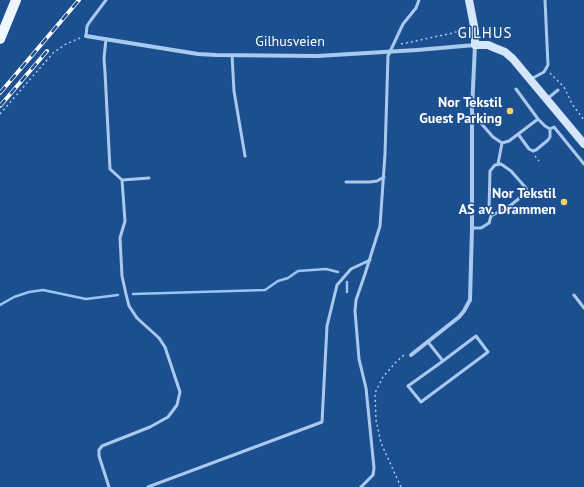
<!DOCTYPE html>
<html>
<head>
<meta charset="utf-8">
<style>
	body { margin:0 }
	canvas { display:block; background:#1b4f8f }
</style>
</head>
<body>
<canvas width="584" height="487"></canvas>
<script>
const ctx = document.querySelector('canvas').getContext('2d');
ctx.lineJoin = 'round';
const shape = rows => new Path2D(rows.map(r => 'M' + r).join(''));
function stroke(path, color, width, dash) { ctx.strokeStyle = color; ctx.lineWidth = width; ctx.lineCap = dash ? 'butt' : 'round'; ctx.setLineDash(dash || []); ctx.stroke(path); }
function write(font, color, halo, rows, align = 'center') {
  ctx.font = font + ' "PT Sans",sans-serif'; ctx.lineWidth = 3; ctx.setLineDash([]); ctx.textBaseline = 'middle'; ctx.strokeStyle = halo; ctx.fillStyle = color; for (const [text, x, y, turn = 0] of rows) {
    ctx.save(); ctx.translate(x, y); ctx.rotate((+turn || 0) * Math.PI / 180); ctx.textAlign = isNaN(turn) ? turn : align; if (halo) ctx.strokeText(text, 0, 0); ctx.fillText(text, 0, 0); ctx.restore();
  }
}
const stream = shape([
	[347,282,347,292],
	[133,294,265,290,278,281,288,278,298,271,326,269,338,272],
	[0,305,14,297,29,292,43,290,86,299,118,295]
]);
const path = shape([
	[483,27,498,40],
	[401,44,453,33,461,30,466,26],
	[550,73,564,87,572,104,584,120],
	[0,114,53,53,66,44,80,38],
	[535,156,539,161],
	[401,487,381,443,376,420,375,393,383,377,396,362,405,354]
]);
const lane = shape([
	[86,36,87,26,91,20,106,0],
	[106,39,104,58,105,72,110,169,122,180,149,178],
	[232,55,234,91,245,156],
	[531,79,544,72,548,65,545,0],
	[516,89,538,119,545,126,550,129],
	[547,99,558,90],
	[473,114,493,137,502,143,509,141,538,119],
	[550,129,554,127,584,164],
	[518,134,529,149,533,151,536,150,548,140,550,137,550,129],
	[498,164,502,143],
	[346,182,370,182,377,181,384,177],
	[472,228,481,228,489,223,491,216,489,210,490,171,495,165,501,164,511,171,526,188,527,192,511,205,491,216],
	[574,295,584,308],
	[428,342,443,361,476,336,488,352,421,402,408,386,443,361],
	[109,487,99,456,99,450,102,446,150,427,168,417,177,405,180,392,165,347,159,338,137,318,129,306,126,294,122,276,120,238,125,221,122,180],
	[148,487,322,422,327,326,337,285,351,269,370,260],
	[361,487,373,475,374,468,366,388,359,359,355,311,356,300,365,274,380,226,385,154,388,56,403,24,416,8,419,0]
]);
const street = shape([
	[86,36,198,54,216,55,317,56,417,50,475,45,472,109,472,228,470,300,464,311,459,317,411,355]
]);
const secondary = shape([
	[469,0,475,31,475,45,488,45,495,48,505,52,513,59,584,144]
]);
const primary = shape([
	[0,39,16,0]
]);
const rail = shape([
	[0,93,79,0],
	[0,106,47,51]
]);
const markers = [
	[510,111,4,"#ffd166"],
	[564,202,4,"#ffd166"]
];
const streetNames = [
	["Gilhusveien",290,42]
];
const poiNames = [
	["Nor Tekstil",502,103],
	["Guest Parking",502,119],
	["Nor Tekstil",556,194],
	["AS av. Drammen",556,210]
];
const neighbourhoodNames = [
	["GILHUS",485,34]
];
stroke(stream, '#9cc4f0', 2.5);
stroke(path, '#a9c9ee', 1.5, [2, 3]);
stroke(lane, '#a9c9ee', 3);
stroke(street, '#a9c9ee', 4);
stroke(secondary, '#d6e6fa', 8);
stroke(primary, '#f0f6ff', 10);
stroke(rail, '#fff', 4);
stroke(rail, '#1b4f8f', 2.5, [8]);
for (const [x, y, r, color] of markers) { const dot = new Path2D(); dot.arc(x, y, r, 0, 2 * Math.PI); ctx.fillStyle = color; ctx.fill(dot); stroke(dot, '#1b4f8f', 1.5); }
write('14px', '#fff', '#1b4f8f', streetNames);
write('bold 14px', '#fff', '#1b4f8f', poiNames, 'right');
ctx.letterSpacing = '1px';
write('15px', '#fff', '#1b4f8f', neighbourhoodNames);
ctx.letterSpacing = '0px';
</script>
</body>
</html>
